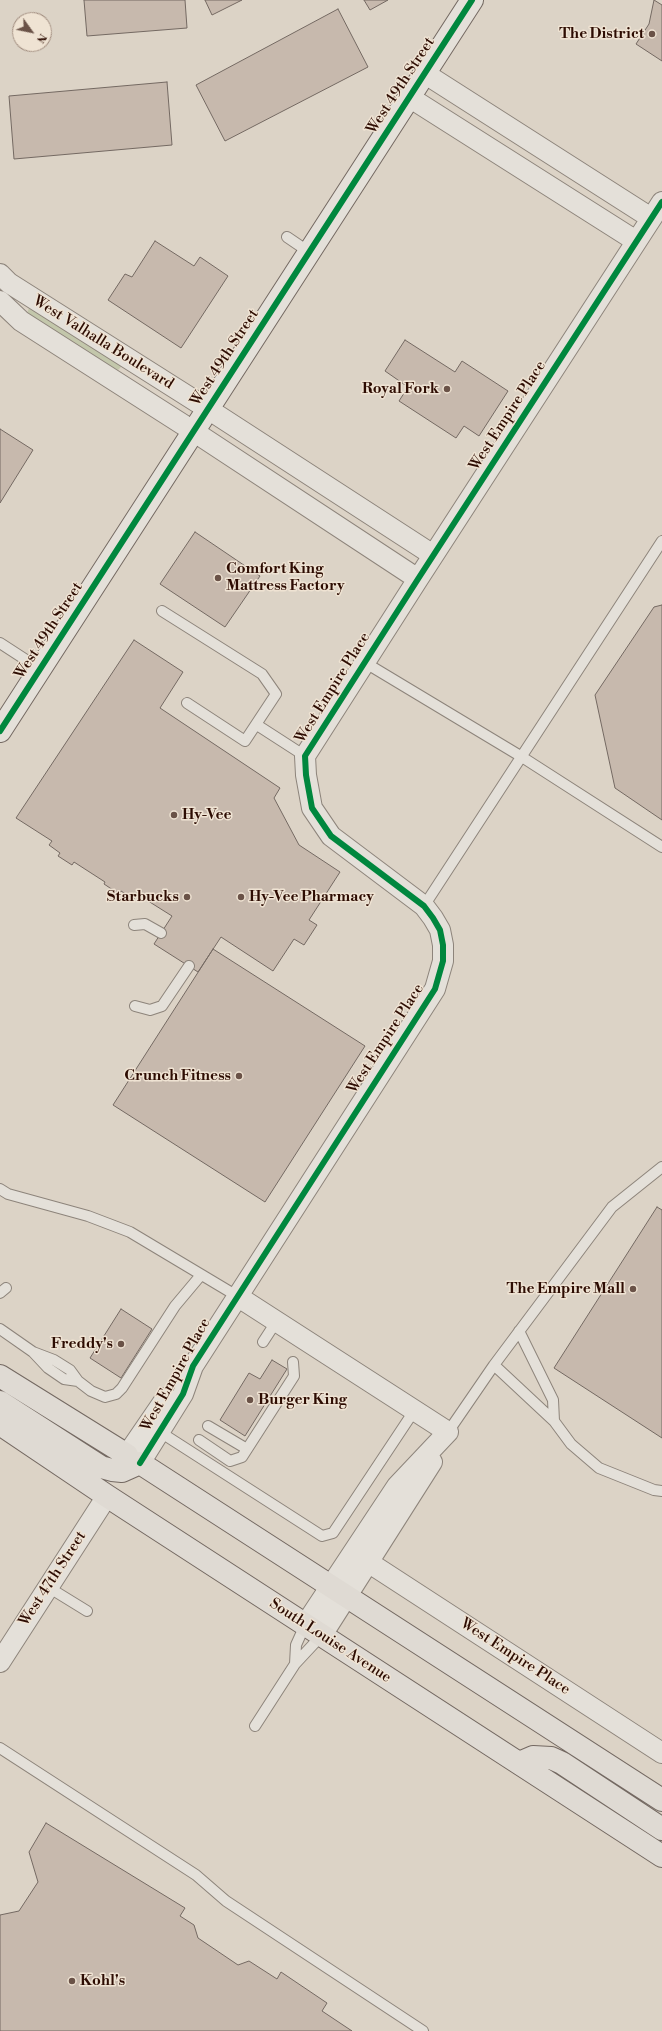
<!DOCTYPE html>
<html>
<head>
<meta charset="utf-8">
<style>
	body { margin:0 }
	#map { position:relative; width:662px; height:2031px; overflow:hidden; background:#dcd3c6; font-family:"Libre Bodoni",serif }
	canvas { display:block }
	.north { position:absolute; left:12px; top:12px; width:40px; height:40px; box-sizing:border-box; background:#efe3d3; border:1px solid #a18d7f; border-radius:50%; rotate:123deg; font-size:11px; font-weight:700; line-height:16px; text-align:center; color:#2d0c02 }
	.north::after { content:''; display:block; margin:auto; width:14px; height:18px; background:#6a5247; clip-path:polygon(50% 0,100% 100%,50% 72%,0 100%) }
</style>
</head>
<body>
<div id="map">
<canvas width="662" height="2031"></canvas>
<div class="north">N</div>
</div>
<script>
const ctx = document.querySelector('canvas').getContext('2d');
ctx.lineJoin = 'round';
function fillPath(path, color) { ctx.fillStyle = color; ctx.fill(path, 'evenodd'); }
const shape = rows => new Path2D(rows.map(r => 'M' + r).join(''));
function stroke(path, color, width, dash) { ctx.strokeStyle = color; ctx.lineWidth = width; ctx.lineCap = dash ? 'butt' : 'round'; ctx.setLineDash(dash || []); ctx.stroke(path); }
function write(font, color, halo, rows, align = 'center') {
  ctx.font = font + ' "Libre Bodoni",serif'; ctx.lineWidth = 3; ctx.setLineDash([]); ctx.textBaseline = 'middle'; ctx.strokeStyle = halo; ctx.fillStyle = color; for (const [text, x, y, turn = 0] of rows) {
    ctx.save(); ctx.translate(x, y); ctx.rotate((+turn || 0) * Math.PI / 180); ctx.textAlign = isNaN(turn) ? turn : align; if (halo) ctx.strokeText(text, 0, 0); ctx.fillText(text, 0, 0); ctx.restore();
  }
}
const green = shape([
	[29,308,120,363,121,367,118,370,114,368,26,316]
]);
const building = shape([
	[84,0,185,0,187,28,87,36,84,0],
	[205,0,242,0,212,15,205,0],
	[364,0,388,0,370,10,364,0],
	[654,0,662,5,662,61,636,44,649,24,654,0],
	[338,9,368,67,225,141,196,85,338,9],
	[167,82,172,145,14,159,9,96,167,82],
	[155,241,194,266,200,257,228,276,181,348,108,300,125,274,132,277,155,241],
	[405,340,455,372,462,361,508,391,479,436,464,426,456,438,399,401,408,387,385,371,405,340],
	[0,429,33,450,0,503,0,429],
	[195,532,260,576,225,627,160,584,195,532],
	[662,605,662,820,615,788,595,695,654,607,662,605],
	[134,640,183,672,160,708,280,788,274,798,299,845,340,872,309,920,317,925,304,945,294,939,273,971,221,937,198,972,154,944,172,916,137,894,134,899,121,891,119,894,104,884,105,882,74,862,72,865,58,856,60,853,49,845,52,841,16,818,134,640],
	[213,949,365,1046,265,1202,113,1105,213,949],
	[657,1207,662,1210,662,1438,554,1368,657,1207],
	[121,1309,152,1329,121,1378,90,1358,121,1309],
	[272,1360,287,1369,245,1436,220,1420,249,1373,260,1379,272,1360],
	[46,1823,185,1908,180,1916,194,1925,198,1938,238,1965,249,1961,277,1979,281,1972,327,2003,322,2011,352,2031,0,2031,0,1915,19,1911,38,1882,29,1852,46,1823]
]);
const service = shape([
	[287,237,309,252],
	[162,611,262,674,276,694,245,741,187,703],
	[0,643,40,669],
	[364,662,522,757,662,847],
	[257,725,305,756],
	[424,906,662,541],
	[134,925,145,924,161,933],
	[135,1006,150,1010,162,1006,189,966],
	[0,1189,8,1194,88,1216,130,1232,237,1296],
	[0,1293,6,1288],
	[0,1329,33,1352,48,1368,64,1379,78,1381],
	[519,1331,553,1400,554,1421],
	[263,1342,276,1322],
	[33,1352,54,1360,70,1370,78,1381,91,1391,105,1397,116,1394,122,1388,175,1306,201,1275],
	[494,1365,554,1421,571,1444,599,1468,654,1490,662,1491],
	[208,1426,247,1449],
	[160,1432,322,1536,333,1533,414,1411],
	[448,1432,494,1365,612,1207,662,1167],
	[199,1440,230,1461,242,1457,294,1376,293,1362],
	[48,1587,87,1611],
	[295,1664,296,1645,305,1625],
	[255,1726,295,1664,322,1635],
	[0,1748,196,1875,226,1901,423,2031]
]);
const minor = shape([
	[424,73,651,218],
	[409,97,636,241],
	[0,274,9,283,208,409,433,555],
	[0,301,21,321,193,431,418,579],
	[237,1296,448,1432],
	[127,1455,166,1398],
	[140,1463,183,1394,193,1366,435,989,443,961,443,945,440,930,433,918,424,906,331,836,312,808,306,775,305,756,418,579,662,202],
	[368,1562,662,1753],
	[305,1625,397,1486,448,1432],
	[322,1635,432,1462],
	[0,1662,107,1496]
]);
const secondary = shape([
	[0,731,472,0]
]);
const primary = shape([
	[0,1376,127,1455],
	[0,1402,101,1467,112,1470,122,1471,140,1463,662,1800],
	[0,1424,107,1496,662,1856],
	[519,1763,533,1757,551,1758,562,1763,662,1829]
]);
const cycleway = shape([
	[0,731,472,0],
	[140,1463,183,1394,193,1366,435,989,443,961,443,945,440,930,433,918,424,906,331,836,312,808,306,775,305,756,418,579,662,202]
]);
const markers = [
	[652,34,4,"#6a5247"],
	[447,389,4,"#6a5247"],
	[218,578,4,"#6a5247"],
	[174,815,4,"#6a5247"],
	[187,897,4,"#6a5247"],
	[241,897,4,"#6a5247"],
	[239,1076,4,"#6a5247"],
	[633,1289,4,"#6a5247"],
	[121,1344,4,"#6a5247"],
	[250,1400,4,"#6a5247"],
	[72,1981,4,"#6a5247"]
];
const poiNames = [
	["The District",644,34],
	["Royal Fork",439,389],
	["Comfort King",226,569,"left"],
	["Mattress Factory",226,586,"left"],
	["Hy-Vee",182,815,"left"],
	["Starbucks",179,897],
	["Hy-Vee Pharmacy",249,897,"left"],
	["Crunch Fitness",231,1076],
	["The Empire Mall",625,1289],
	["Freddy's",113,1344],
	["Burger King",258,1400,"left"],
	["Kohl's",80,1981,"left"]
];
const streetNames = [
	["West 49th Street",401,86,-57],
	["West Valhalla Boulevard",103,343,32],
	["West 49th Street",225,358,-57],
	["West Empire Place",508,416,-57],
	["West 49th Street",49,631,-57],
	["West Empire Place",333,688,-58],
	["West Empire Place",386,1039,-57],
	["West Empire Place",176,1375,-61],
	["West 47th Street",53,1579,-57],
	["South Louise Avenue",330,1641,33],
	["West Empire Place",515,1657,33]
];
fillPath(green, '#c3c7ab');
fillPath(building, '#c7b9ad');
stroke(building, '#746962', 1);
stroke(service, '#8d847b', 12);
stroke(minor, '#8d847b', 22);
stroke(secondary, '#746962', 24);
stroke(primary, '#746962', 24);
stroke(service, '#e4e0d9', 10);
stroke(minor, '#e4e0d9', 20);
stroke(secondary, '#e4e0d9', 22);
stroke(primary, '#dfdad3', 22);
stroke(cycleway, '#00873e', 6);
for (const [x, y, r, color] of markers) { const dot = new Path2D(); dot.arc(x, y, r, 0, 2 * Math.PI); ctx.fillStyle = color; ctx.fill(dot); stroke(dot, '#efe3d3', 1.5); }
write('bold 15px', '#2d0c02', '#efe3d3', poiNames, 'right');
write('15px', '#2d0c02', '#efe3d3', streetNames);
</script>
</body>
</html>
